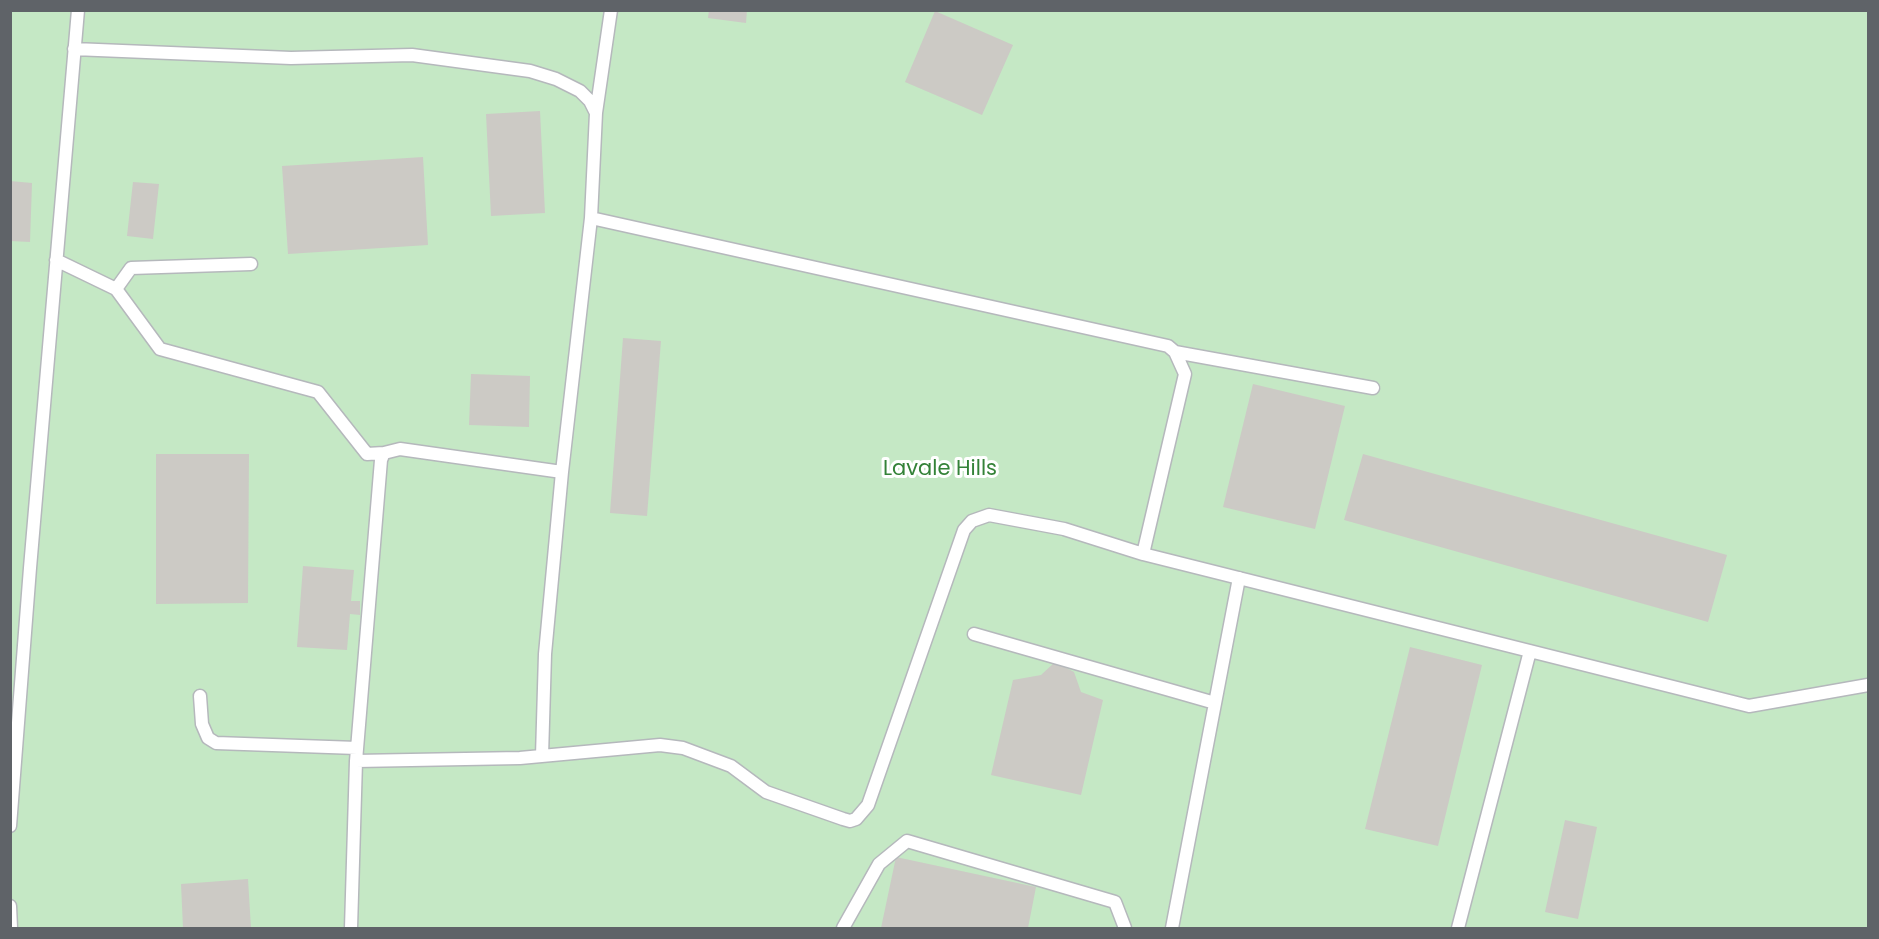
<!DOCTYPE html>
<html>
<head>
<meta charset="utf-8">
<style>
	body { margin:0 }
	#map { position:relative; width:1879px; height:939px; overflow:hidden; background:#f1efe8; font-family:Poppins,sans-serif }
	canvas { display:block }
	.frame { position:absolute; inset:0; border:12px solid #5f6368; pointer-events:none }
</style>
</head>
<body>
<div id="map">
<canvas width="1879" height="939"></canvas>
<div class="frame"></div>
</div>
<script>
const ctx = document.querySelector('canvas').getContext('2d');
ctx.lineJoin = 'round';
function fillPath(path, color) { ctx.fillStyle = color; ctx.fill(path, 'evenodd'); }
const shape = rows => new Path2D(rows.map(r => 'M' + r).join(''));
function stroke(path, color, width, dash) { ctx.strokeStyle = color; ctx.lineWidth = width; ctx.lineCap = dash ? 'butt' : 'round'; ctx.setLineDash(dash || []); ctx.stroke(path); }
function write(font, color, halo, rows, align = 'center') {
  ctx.font = font + ' Poppins,sans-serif'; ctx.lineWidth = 6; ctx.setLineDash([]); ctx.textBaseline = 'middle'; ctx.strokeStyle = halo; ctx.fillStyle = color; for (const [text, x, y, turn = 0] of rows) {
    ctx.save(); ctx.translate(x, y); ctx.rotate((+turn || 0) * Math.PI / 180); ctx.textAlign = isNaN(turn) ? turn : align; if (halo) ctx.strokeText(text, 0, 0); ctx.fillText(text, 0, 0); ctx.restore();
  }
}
const green = shape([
	[11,11,1868,11,1868,928,11,928]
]);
const building = shape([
	[709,10,747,10,746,23,708,18],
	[935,11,1013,45,982,115,905,82],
	[540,111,545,213,491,216,486,114],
	[423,157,428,245,288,254,282,166],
	[10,181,32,183,30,242,10,241],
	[133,182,159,184,153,239,127,236],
	[623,338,661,341,647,516,610,513],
	[471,374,530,376,529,427,469,425],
	[1253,384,1345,406,1315,529,1223,507],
	[156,454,249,454,248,603,156,604],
	[1363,454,1727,555,1708,622,1344,520],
	[303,566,354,570,351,601,360,601,360,615,350,614,347,650,297,647],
	[1410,647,1482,665,1438,846,1365,829],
	[1055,662,1074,672,1081,692,1103,700,1081,795,991,775,1013,680,1041,675],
	[1565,820,1597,827,1578,919,1545,912],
	[896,857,1036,887,1028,928,881,928],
	[248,879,251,928,183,928,181,884]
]);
const service = shape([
	[74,49,291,58,412,55,530,71,556,79,580,91,590,101,596,113,591,218],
	[596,113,611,10],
	[56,260,116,289,160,349,318,392,367,454,384,453],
	[116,289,131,268,251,264],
	[1175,352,1373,388],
	[974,634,1215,703],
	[200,696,202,724,208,738,216,743,357,748],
	[542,756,545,654,562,472],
	[356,761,520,758,660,745,683,748,731,766,766,792,843,819,850,821,856,819,868,805,964,530,972,521,989,515,1064,529,1143,554],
	[10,826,30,568,78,10],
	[10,906,11,928],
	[351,928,356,761,381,460,384,453,400,449,562,472,591,218,1168,346,1175,352,1185,374,1143,554,1749,706,1868,685],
	[843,928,879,864,907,841,1115,902,1125,928],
	[1172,928,1239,578],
	[1458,928,1530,651]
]);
const parkNames = [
	["Lavale Hills",940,470]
];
fillPath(green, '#c5e8c5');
fillPath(building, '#cccac5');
stroke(service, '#b5b8bc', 15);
stroke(service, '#fff', 12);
write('21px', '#348238', '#fff', parkNames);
</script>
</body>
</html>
